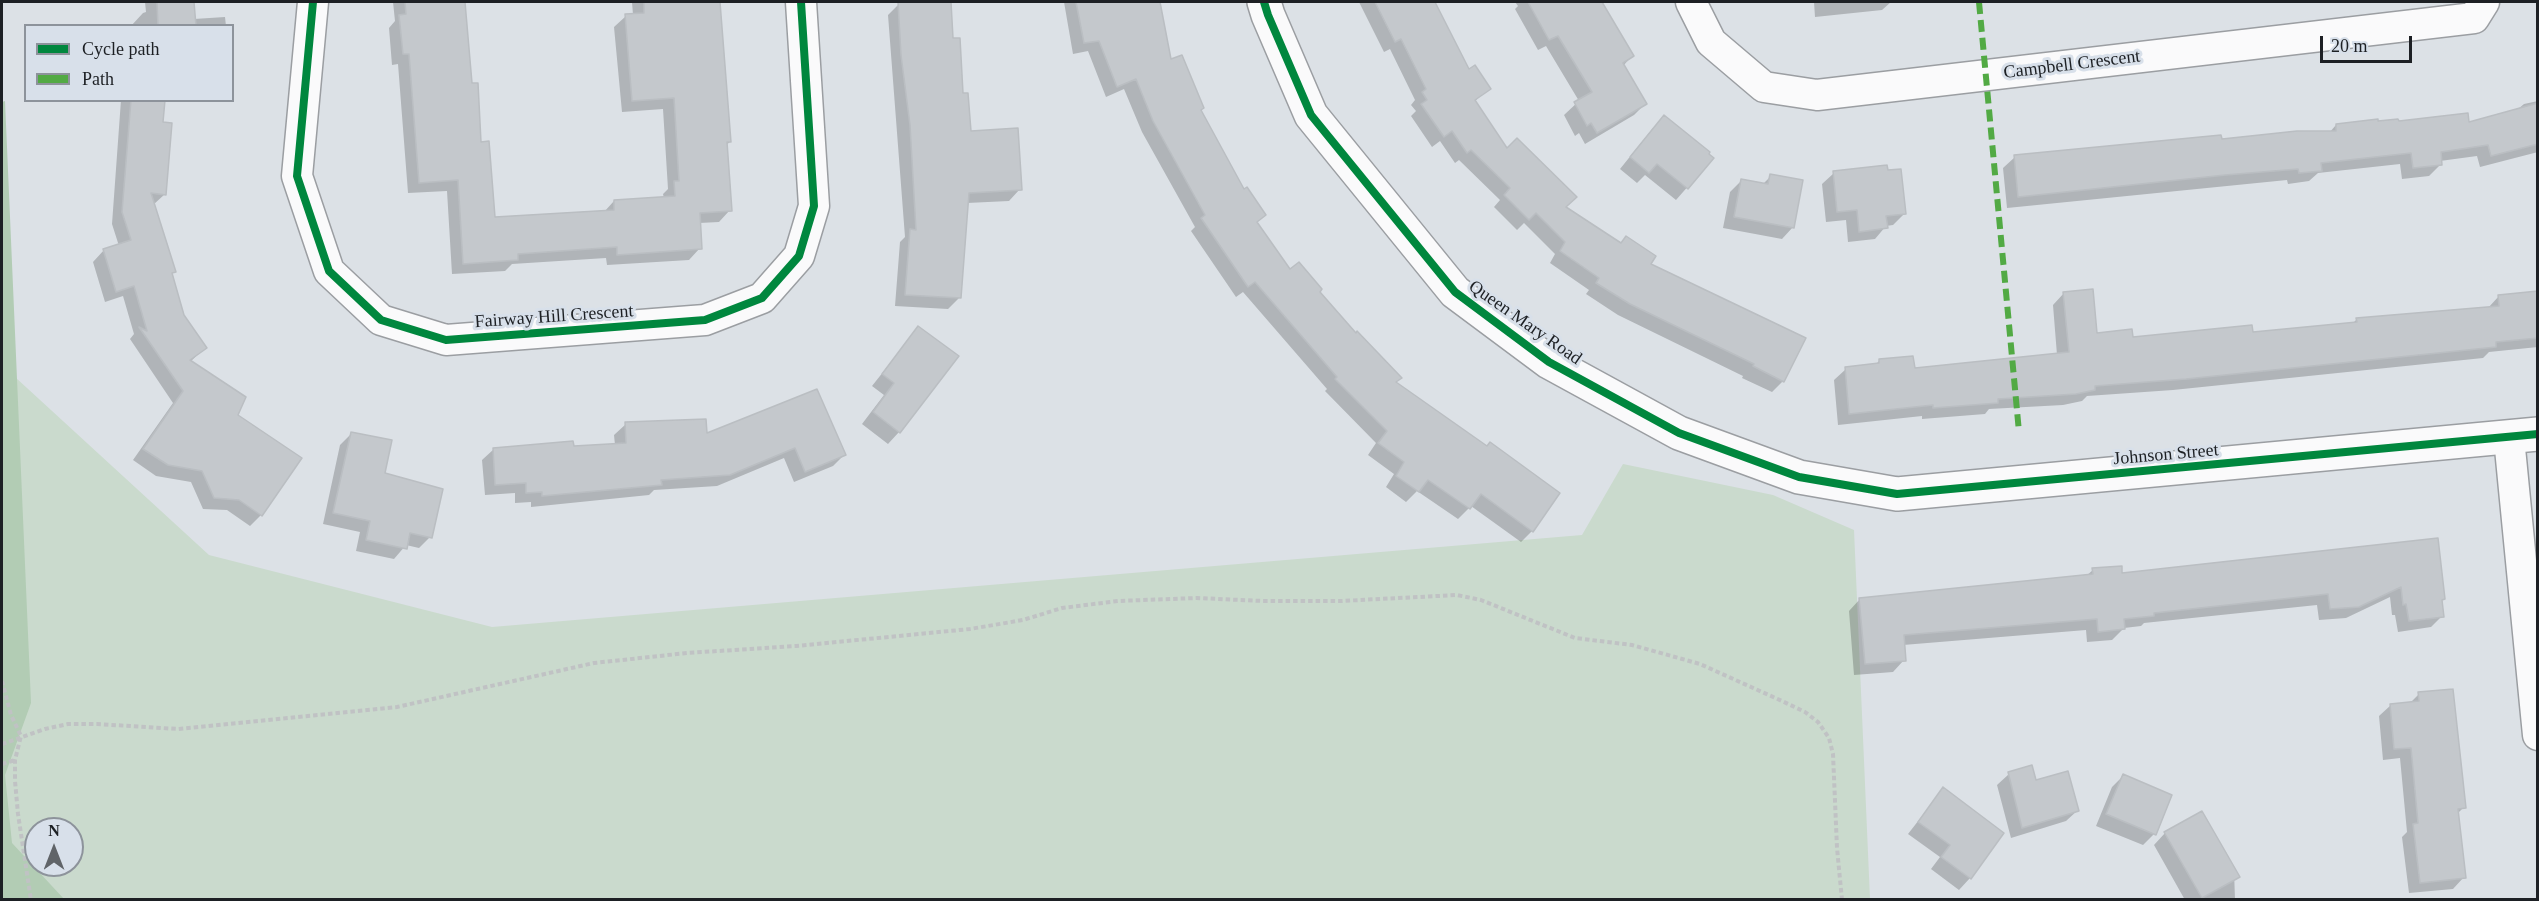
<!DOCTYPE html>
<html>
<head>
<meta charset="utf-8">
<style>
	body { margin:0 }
	#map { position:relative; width:2539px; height:901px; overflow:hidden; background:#dce1e6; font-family:"Times New Roman",serif }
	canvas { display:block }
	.frame { position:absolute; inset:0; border:3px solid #1d2024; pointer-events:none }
	.legend { position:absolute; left:24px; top:24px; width:210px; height:78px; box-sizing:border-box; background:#d8e0ea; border:2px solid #8d939b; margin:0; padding:8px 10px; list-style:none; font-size:18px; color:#1d2024 }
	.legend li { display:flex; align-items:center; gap:12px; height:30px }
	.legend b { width:30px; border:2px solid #8d939b }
	.north { position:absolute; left:24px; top:817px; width:60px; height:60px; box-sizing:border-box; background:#d8e0ea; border:2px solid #8d939b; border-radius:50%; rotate:0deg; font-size:16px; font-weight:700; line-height:24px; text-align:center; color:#1d2024 }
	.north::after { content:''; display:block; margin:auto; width:21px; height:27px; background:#606468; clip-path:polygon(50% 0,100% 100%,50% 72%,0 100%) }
	.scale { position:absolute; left:2320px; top:36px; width:92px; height:27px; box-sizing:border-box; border:3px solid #1d2024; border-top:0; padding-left:8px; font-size:18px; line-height:21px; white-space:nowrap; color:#1d2024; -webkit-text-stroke:4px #d8e0ea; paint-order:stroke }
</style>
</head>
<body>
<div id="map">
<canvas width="2539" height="901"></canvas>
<div class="frame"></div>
<ul class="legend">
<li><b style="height:8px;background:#00873e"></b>Cycle path</li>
<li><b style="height:8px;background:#52aa44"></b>Path</li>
</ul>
<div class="north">N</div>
<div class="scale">20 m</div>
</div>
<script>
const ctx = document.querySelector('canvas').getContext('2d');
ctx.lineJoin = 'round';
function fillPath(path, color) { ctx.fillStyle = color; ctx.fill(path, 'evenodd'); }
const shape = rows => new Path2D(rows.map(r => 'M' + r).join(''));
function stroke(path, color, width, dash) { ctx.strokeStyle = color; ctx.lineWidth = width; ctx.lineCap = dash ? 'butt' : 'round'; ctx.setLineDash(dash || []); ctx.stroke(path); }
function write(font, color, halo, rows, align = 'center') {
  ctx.font = font + ' "Times New Roman",serif'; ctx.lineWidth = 6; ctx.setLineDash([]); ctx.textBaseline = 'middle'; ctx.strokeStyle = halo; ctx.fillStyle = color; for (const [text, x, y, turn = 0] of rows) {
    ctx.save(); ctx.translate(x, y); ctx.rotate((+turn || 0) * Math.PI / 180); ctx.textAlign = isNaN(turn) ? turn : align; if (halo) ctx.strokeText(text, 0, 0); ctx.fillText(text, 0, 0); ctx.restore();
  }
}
const green = shape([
	[2,207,15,377,209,555,492,627,1582,535,1623,464,1773,495,1854,530,1870,899,2,899],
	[36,829,72,829,72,865,36,865]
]);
const forest = shape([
	[5,101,31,703,5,775,12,843,64,899,2,899,2,102]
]);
const shadow = shape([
	[145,2,192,2,194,19,225,17,226,26,131,26,143,13,146,12],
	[393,2,463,2,470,85,493,218,604,212,614,201,664,198,663,194,668,189,663,109,622,112,614,27,626,16,633,15,632,2,718,2,730,142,726,145,730,210,719,222,699,223,700,248,689,260,607,265,606,258,512,264,505,271,452,274,447,191,408,193,398,64,392,65,389,28,395,21],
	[950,2,952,40,969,133,1020,189,1009,201,967,203,959,298,948,309,895,306,900,242,905,237,888,15,899,4],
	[1064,2,1159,2,1169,61,1200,110,1244,191,1264,215,1256,223,1290,272,1318,291,1355,335,1400,378,1395,383,1532,531,1521,542,1471,506,1458,519,1417,491,1406,502,1386,487,1394,474,1368,455,1376,443,1325,391,1327,389,1243,292,1236,297,1191,231,1195,227,1142,132,1124,89,1106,97,1088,51,1073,54],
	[1359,2,1434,2,1469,72,1489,88,1474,102,1507,150,1564,208,1620,244,1626,238,1649,265,1783,381,1772,392,1742,378,1743,376,1618,315,1586,294,1589,290,1550,263,1555,254,1524,223,1517,230,1494,207,1500,200,1459,160,1455,163,1440,141,1432,147,1411,116,1416,111,1411,105,1415,100,1390,49,1384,52],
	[1515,2,1601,2,1632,56,1623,66,1645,104,1634,115,1585,144,1579,133,1575,136,1564,115,1579,101,1546,46,1538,50,1515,9,1518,6],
	[1814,2,1891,2,1882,10,1815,17],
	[121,100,164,100,162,124,165,194,153,205,174,272,171,275,182,315,205,348,190,362,237,416,261,515,250,526,227,510,203,509,191,482,156,476,133,460,173,403,130,339,134,334,123,296,105,302,93,262,104,250,119,246,112,224],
	[2538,101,2538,152,2480,167,2477,156,2440,161,2441,164,2429,176,2402,179,2400,164,2318,173,2309,181,2288,184,2287,180,2007,208,2003,168,2015,157,2329,133,2336,125,2397,122,2467,124,2518,109,2524,104],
	[1653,128,1712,159,1676,200,1645,175,1637,183,1620,169],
	[1834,173,1904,214,1893,225,1886,226,1875,239,1848,242,1846,220,1826,222,1822,184],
	[1771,176,1793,227,1782,239,1723,228,1730,192,1741,181,1762,185],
	[2064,293,2096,335,2131,339,2252,334,2352,324,2357,319,2488,308,2499,296,2538,293,2538,347,2489,352,2483,358,2173,390,2087,396,2082,401,2063,405,1989,409,1985,414,1922,419,1922,416,1838,425,1834,380,1846,369,1875,365,1880,360,1913,370,2057,355,2053,305],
	[918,328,899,432,888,444,862,424,884,395,872,386],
	[626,424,706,435,844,455,833,466,794,482,784,458,717,486,654,490,649,495,531,507,531,502,515,503,515,493,485,495,482,460,494,449,615,445,614,435],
	[352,433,430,537,419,548,406,545,394,559,356,551,360,532,323,524,340,445],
	[2437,540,2444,599,2441,601,2442,616,2431,627,2398,632,2395,615,2392,615,2390,597,2346,618,2319,620,2317,605,2144,623,2141,626,2124,628,2112,640,2087,642,2086,630,1903,645,1904,660,1893,672,1854,675,1849,611,1860,599,2086,576,2093,570,2121,575],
	[2419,694,2464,807,2457,814,2464,877,2453,889,2409,893,2402,837,2407,832,2400,758,2383,760,2379,716,2391,705,2410,703],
	[2009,774,2035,782,2078,810,2066,821,2011,838,1997,785],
	[2123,776,2154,834,2143,845,2096,826,2112,787],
	[1943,789,2002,834,1970,878,1959,890,1931,869,1940,857,1908,834],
	[2165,833,2234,870,2235,900,2185,900,2154,845]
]);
const building = shape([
	[157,2,194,2,196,26,158,26,157,2],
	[405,2,465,2,472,83,478,83,481,142,489,141,495,217,614,210,614,200,675,196,674,181,679,181,674,98,632,101,625,14,644,13,644,2,720,2,731,142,727,142,732,211,700,213,702,249,617,255,617,247,518,254,518,260,463,264,458,180,419,183,409,54,403,54,399,15,406,14,405,2],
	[898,2,951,2,953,38,960,38,963,93,968,93,971,131,1018,128,1022,190,969,193,961,298,905,295,910,229,916,230,910,125,901,55,898,2],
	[1076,2,1160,2,1171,59,1182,55,1204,108,1201,110,1244,189,1247,187,1266,215,1257,222,1290,269,1299,262,1322,289,1320,292,1356,333,1357,331,1402,378,1396,382,1487,446,1490,442,1560,493,1533,532,1481,494,1470,509,1428,480,1419,492,1396,476,1404,462,1378,443,1387,431,1335,379,1337,377,1255,282,1248,287,1201,218,1205,215,1153,121,1136,79,1117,87,1099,41,1084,43,1076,2],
	[1375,2,1435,2,1469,69,1475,65,1491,89,1475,100,1507,148,1517,138,1577,197,1566,207,1621,243,1626,236,1656,256,1651,264,1806,338,1784,382,1753,366,1754,364,1630,304,1596,283,1599,278,1560,251,1565,242,1536,213,1529,220,1504,195,1510,188,1471,150,1467,153,1452,131,1444,137,1421,104,1427,100,1422,92,1426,89,1401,39,1395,42,1375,2],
	[1528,2,1602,2,1634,56,1623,63,1647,104,1597,133,1591,123,1587,126,1574,102,1592,92,1558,36,1549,40,1528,2],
	[131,100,165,100,163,122,172,123,166,195,151,193,176,272,172,273,184,315,207,348,190,360,246,397,238,415,302,458,262,516,239,500,214,498,202,471,168,465,143,449,183,391,139,327,147,331,134,286,116,292,103,249,131,240,122,212,131,100],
	[2538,103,2538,144,2491,156,2488,145,2441,152,2442,165,2413,168,2411,153,2321,163,2322,171,2299,173,2298,169,2225,175,2018,197,2014,155,2221,135,2222,139,2297,131,2336,131,2336,124,2378,119,2378,121,2398,119,2399,121,2468,113,2469,122,2538,103],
	[1664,115,1710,152,1709,154,1714,158,1688,189,1657,164,1649,173,1630,157,1664,115],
	[1887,165,1888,170,1901,169,1906,214,1886,216,1888,228,1859,232,1857,210,1837,212,1833,171,1887,165],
	[1770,174,1803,180,1794,228,1734,217,1741,179,1768,184,1770,174],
	[2093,289,2097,333,2132,329,2133,337,2252,325,2253,332,2357,322,2356,318,2499,306,2498,295,2538,291,2538,338,2496,342,2496,347,2186,379,2095,386,2095,390,2076,394,1998,399,1998,403,1933,408,1933,405,1849,414,1845,367,1879,363,1879,359,1913,356,1915,368,2069,352,2063,292,2093,289],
	[918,326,959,356,900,433,873,412,894,383,882,374,918,326],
	[817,389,846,455,805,472,795,448,730,475,661,480,662,485,542,496,542,492,526,493,526,483,495,485,493,448,573,441,574,446,626,443,625,422,706,419,707,433,817,389],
	[351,432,392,440,385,473,443,489,432,538,410,533,407,549,366,540,370,521,333,513,351,432],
	[2438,538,2445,599,2442,600,2444,617,2409,621,2406,604,2403,605,2401,587,2359,607,2330,609,2328,594,2154,613,2154,616,2124,619,2125,629,2098,632,2097,619,1904,635,1906,661,1865,664,1859,598,2093,574,2092,568,2122,566,2122,573,2438,538],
	[2453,689,2466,808,2458,809,2466,878,2420,883,2413,824,2418,823,2411,748,2394,749,2390,704,2419,701,2418,692,2453,689],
	[2032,765,2036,780,2068,771,2079,811,2022,828,2008,772,2032,765],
	[2123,774,2172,795,2156,835,2106,814,2123,774],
	[1943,787,2004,833,1971,879,1941,857,1950,845,1918,822,1943,787],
	[2202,811,2240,877,2202,898,2164,832,2202,811]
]);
const path = shape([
	[2,681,11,715,21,736,15,760,15,781,18,814,31,900],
	[2,744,45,729,68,724,97,724,178,729,397,707,594,663,687,653,796,646,970,629,1023,620,1062,608,1118,601,1197,598,1263,601,1341,601,1457,595,1481,600,1575,638,1632,645,1700,664,1782,701,1805,712,1818,722,1829,738,1833,754,1837,848,1842,900],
	[2,764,15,760]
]);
const minor = shape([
	[313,2,297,176,329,271,381,320,446,340,705,320,762,298,799,256,814,206,801,2],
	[1691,2,1711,42,1764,87,1817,95,2474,18,2484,2],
	[2509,438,2538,735]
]);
const tertiary = shape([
	[1264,2,1268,15,1311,115,1455,292,1549,362,1679,433,1799,477,1897,494,2538,434]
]);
const quiet = shape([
	[1979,2,2019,432]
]);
const cycleway = shape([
	[313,2,297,176,329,271,381,320,446,340,705,320,762,298,799,256,814,206,801,2],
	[1264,2,1268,15,1311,115,1455,292,1549,362,1679,433,1799,477,1897,494,2538,434]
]);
const streetNames = [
	["Campbell Crescent",2072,65,-7],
	["Fairway Hill Crescent",554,317,-4],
	["Queen Mary Road",1525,323,35],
	["Johnson Street",2166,455,-5]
];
fillPath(green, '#cadacd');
fillPath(forest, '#b2ccb4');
fillPath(shadow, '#0003');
fillPath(building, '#c4c8cc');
stroke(building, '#babec2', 1.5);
stroke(minor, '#9b9ea2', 33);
stroke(tertiary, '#9b9ea2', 36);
stroke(path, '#c0c2c4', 4, [4.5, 3]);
stroke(minor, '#fafafb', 30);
stroke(tertiary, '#fafafb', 33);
stroke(quiet, '#52aa44', 6, [12, 6]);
stroke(cycleway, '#00873e', 8);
write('18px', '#1d2024', '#d8e0ea', streetNames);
</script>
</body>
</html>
